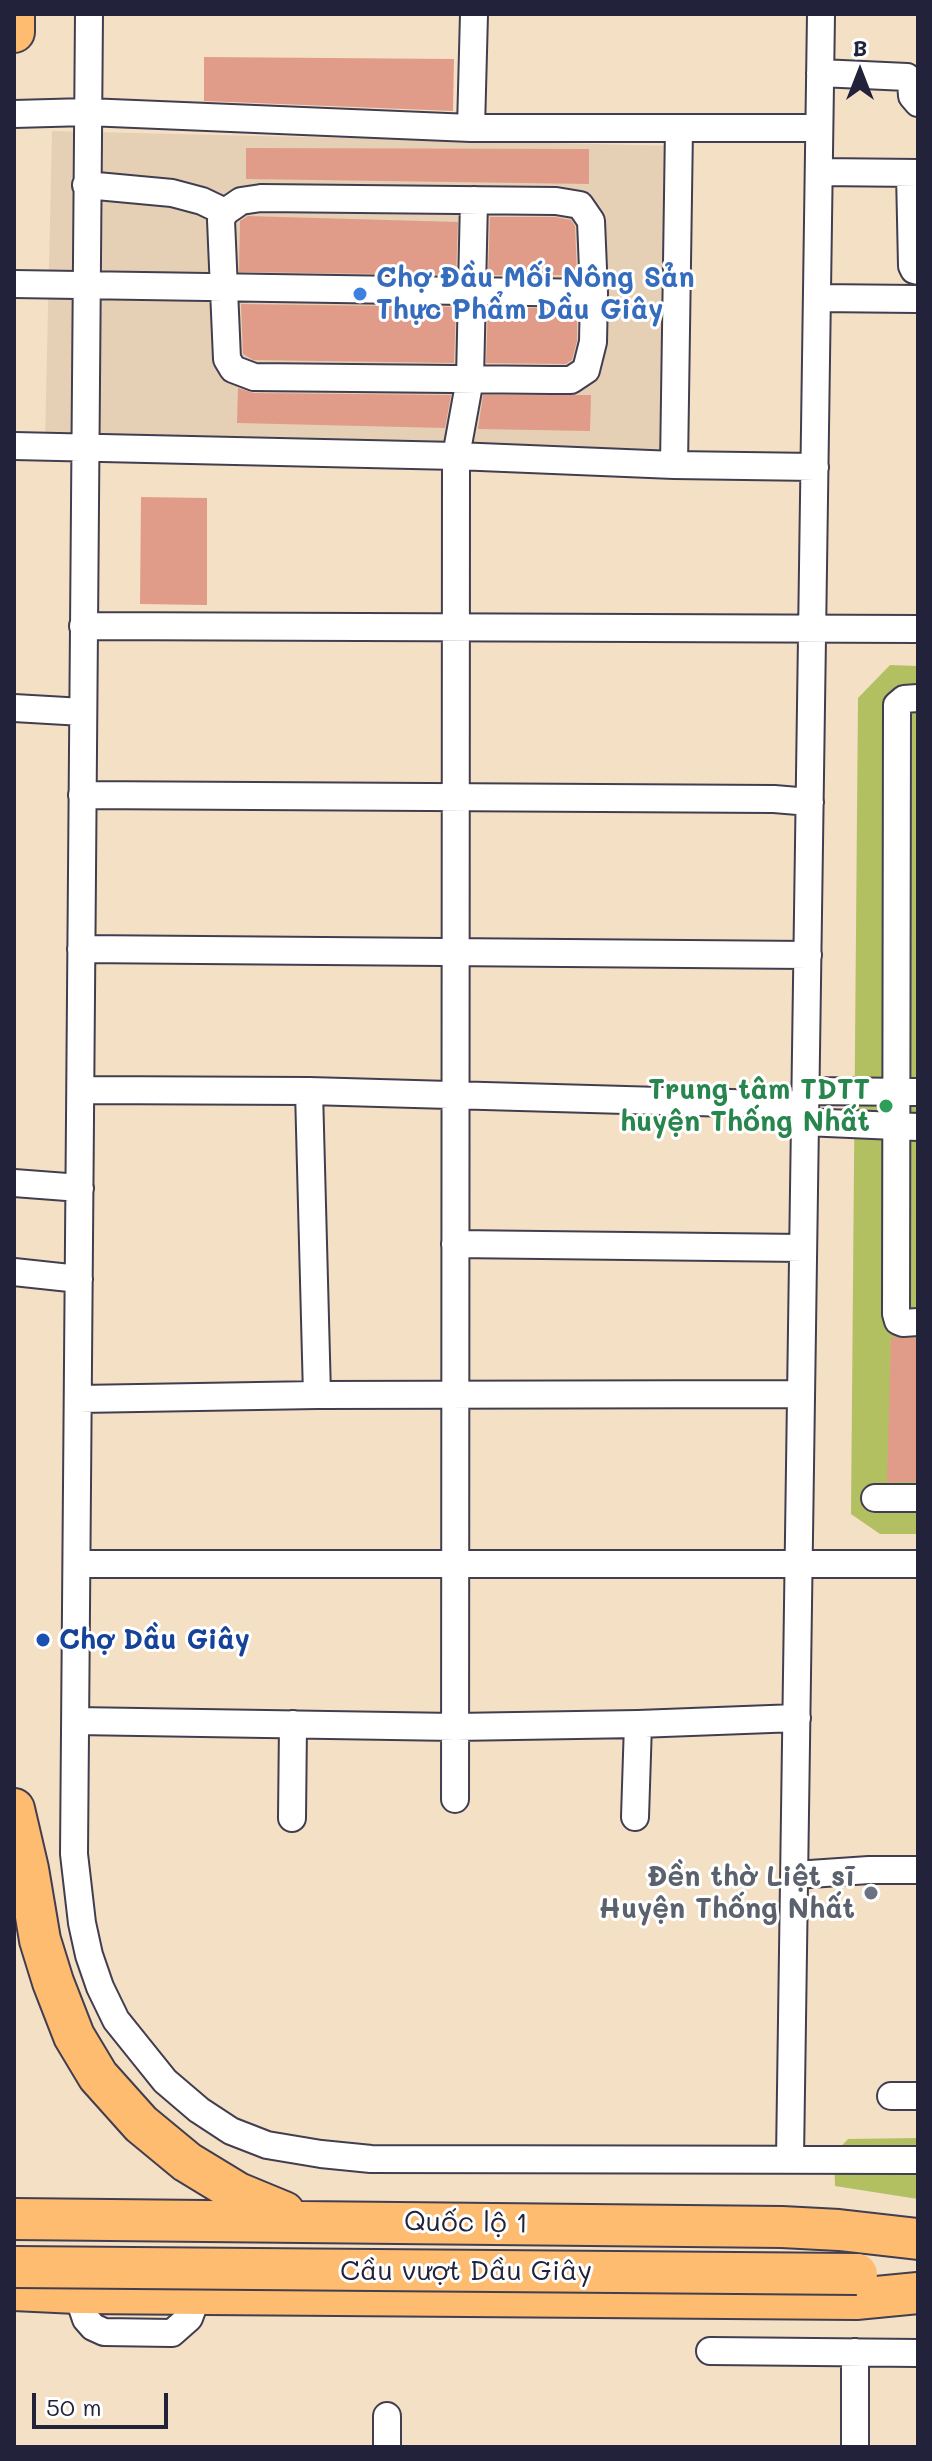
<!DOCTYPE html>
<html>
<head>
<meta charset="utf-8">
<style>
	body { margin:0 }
	#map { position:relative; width:932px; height:2461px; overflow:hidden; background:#f4e0c5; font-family:Mali,sans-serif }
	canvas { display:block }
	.frame { position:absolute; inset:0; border:16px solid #22223b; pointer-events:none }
	.north { position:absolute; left:820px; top:32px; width:80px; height:80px; -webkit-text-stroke:6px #fff; paint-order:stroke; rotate:0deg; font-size:22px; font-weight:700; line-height:32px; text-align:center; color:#22223b }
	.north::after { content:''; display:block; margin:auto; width:28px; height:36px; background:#22223b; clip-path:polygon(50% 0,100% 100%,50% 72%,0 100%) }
	.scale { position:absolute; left:32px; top:2393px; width:136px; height:36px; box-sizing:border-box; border:4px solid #22223b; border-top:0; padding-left:10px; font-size:24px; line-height:28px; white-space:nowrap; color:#22223b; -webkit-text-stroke:6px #fff; paint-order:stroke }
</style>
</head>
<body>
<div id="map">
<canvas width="932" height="2461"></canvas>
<div class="frame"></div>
<div class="north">B</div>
<div class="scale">50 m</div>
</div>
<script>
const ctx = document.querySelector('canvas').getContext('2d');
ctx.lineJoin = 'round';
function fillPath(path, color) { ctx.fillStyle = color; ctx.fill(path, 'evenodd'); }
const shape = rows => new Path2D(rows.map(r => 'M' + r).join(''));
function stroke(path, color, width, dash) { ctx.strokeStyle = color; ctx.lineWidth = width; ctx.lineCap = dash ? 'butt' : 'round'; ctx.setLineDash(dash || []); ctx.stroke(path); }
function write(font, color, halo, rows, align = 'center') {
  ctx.font = font + ' Mali,sans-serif'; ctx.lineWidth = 6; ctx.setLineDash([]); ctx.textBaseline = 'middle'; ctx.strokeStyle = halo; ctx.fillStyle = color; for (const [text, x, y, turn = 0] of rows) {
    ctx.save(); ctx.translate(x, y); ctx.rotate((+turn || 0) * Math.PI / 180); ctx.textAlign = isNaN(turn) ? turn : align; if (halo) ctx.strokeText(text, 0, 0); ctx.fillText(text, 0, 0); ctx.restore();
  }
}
const built = shape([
	[52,131,676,146,668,453,45,442]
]);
const green = shape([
	[890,665,918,666,918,1534,880,1534,851,1514,858,698],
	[918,2138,918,2199,835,2186,834,2154,848,2139]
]);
const building = shape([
	[204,57,454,59,453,111,204,101],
	[246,148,589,149,589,184,246,179],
	[248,216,458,222,456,275,239,272,240,221],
	[490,217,555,217,571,220,575,226,577,275,488,275],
	[241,304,456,307,454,363,253,360,243,354],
	[488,307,577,309,577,341,572,360,566,364,486,363],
	[238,388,254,393,451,395,445,428,237,423],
	[483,395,591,395,590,431,478,429],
	[141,497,207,498,207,605,140,604],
	[891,1337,918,1338,918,1482,887,1482]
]);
const minor = shape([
	[89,14,74,1854,82,1923,89,1955,100,1987,116,2020,165,2081,199,2110,231,2131,267,2145,321,2154,371,2159,918,2160],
	[820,73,907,77,911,81,912,96,918,103],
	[14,114,87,112,471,128,819,128],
	[471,128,474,14],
	[819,172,918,173],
	[910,173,912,266,914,270,918,271],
	[86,185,172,193,202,201,225,212],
	[261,198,556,201,580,205,591,221,594,293,593,342,586,370,571,380,552,380,254,377,233,369,227,359,221,220,225,212,241,201,261,198],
	[14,284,594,293],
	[817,298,918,299],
	[14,446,456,456,674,465,815,467],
	[674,465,679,128],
	[83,626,918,629],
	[918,698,904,699,897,705,896,1314,898,1321,903,1323,918,1322],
	[14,708,83,712],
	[82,795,774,799,810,802],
	[81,949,808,955],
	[81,1090,309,1091,801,1105],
	[309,1091,317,1395],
	[918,1092,806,1091,801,1105,805,1122,918,1127],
	[14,1183,80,1188],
	[455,1244,803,1248],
	[14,1272,79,1279],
	[79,1399,317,1395,801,1394],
	[875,1498,918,1498],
	[78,1564,918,1564],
	[76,1721,455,1727,638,1724,797,1718],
	[455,1799,456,456,470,379,474,200],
	[635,1817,638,1724],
	[292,1818,293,1724],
	[795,1875,869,1870,918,1870],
	[891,2096,918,2096],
	[790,2159,821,14],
	[77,2293,86,2319,93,2327,104,2332,172,2333,189,2318,198,2294],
	[710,2351,918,2353],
	[387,2416,387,2447],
	[855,2447,855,2352]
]);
const highway = shape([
	[14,32,14,14],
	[14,1809,28,1869,40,1940,53,1982,74,2036,98,2076,141,2124,187,2162,238,2193,284,2212],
	[14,2219,782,2227,839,2230,918,2239],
	[14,2290,77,2293,856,2299,918,2293]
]);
const highwayBridge = shape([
	[14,2267,857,2274]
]);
const markers = [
	[360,294,8,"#3f7fe0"],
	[886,1106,8,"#2e9e5b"],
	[43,1640,8,"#1a4fb4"],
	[871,1893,8,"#6b7280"]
];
const shopNames = [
	["Chợ Đầu Mối Nông Sản",376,278],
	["Thực Phẩm Dầu Giây",376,310]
];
const leisureNames = [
	["Trung tâm TDTT",870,1090],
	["huyện Thống Nhất",870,1122]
];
const transitNames = [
	["Chợ Dầu Giây",59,1640]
];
const worshipNames = [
	["Đền thờ Liệt sĩ",855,1877],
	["Huyện Thống Nhất",855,1909]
];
const streetNames = [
	["Quốc lộ 1",466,2223,1],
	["Cầu vượt Dầu Giây",466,2271]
];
fillPath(built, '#e5d0b6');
fillPath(green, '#b2c062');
fillPath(building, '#e09c88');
stroke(minor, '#423e50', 30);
stroke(highway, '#423e50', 44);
stroke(minor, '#fff', 26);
stroke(highway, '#febc70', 40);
stroke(highwayBridge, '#423e50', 44, []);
stroke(highwayBridge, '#febc70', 40);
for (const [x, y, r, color] of markers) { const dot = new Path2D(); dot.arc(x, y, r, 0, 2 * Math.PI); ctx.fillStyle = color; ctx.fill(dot); stroke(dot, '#fff', 3); }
write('bold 28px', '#366cbe', '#fff', shopNames, 'left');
write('bold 28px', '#27864d', '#fff', leisureNames, 'right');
write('bold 28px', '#164399', '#fff', transitNames, 'left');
write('bold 28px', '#5b616d', '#fff', worshipNames, 'right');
write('28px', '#22223b', '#fff', streetNames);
</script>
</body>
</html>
